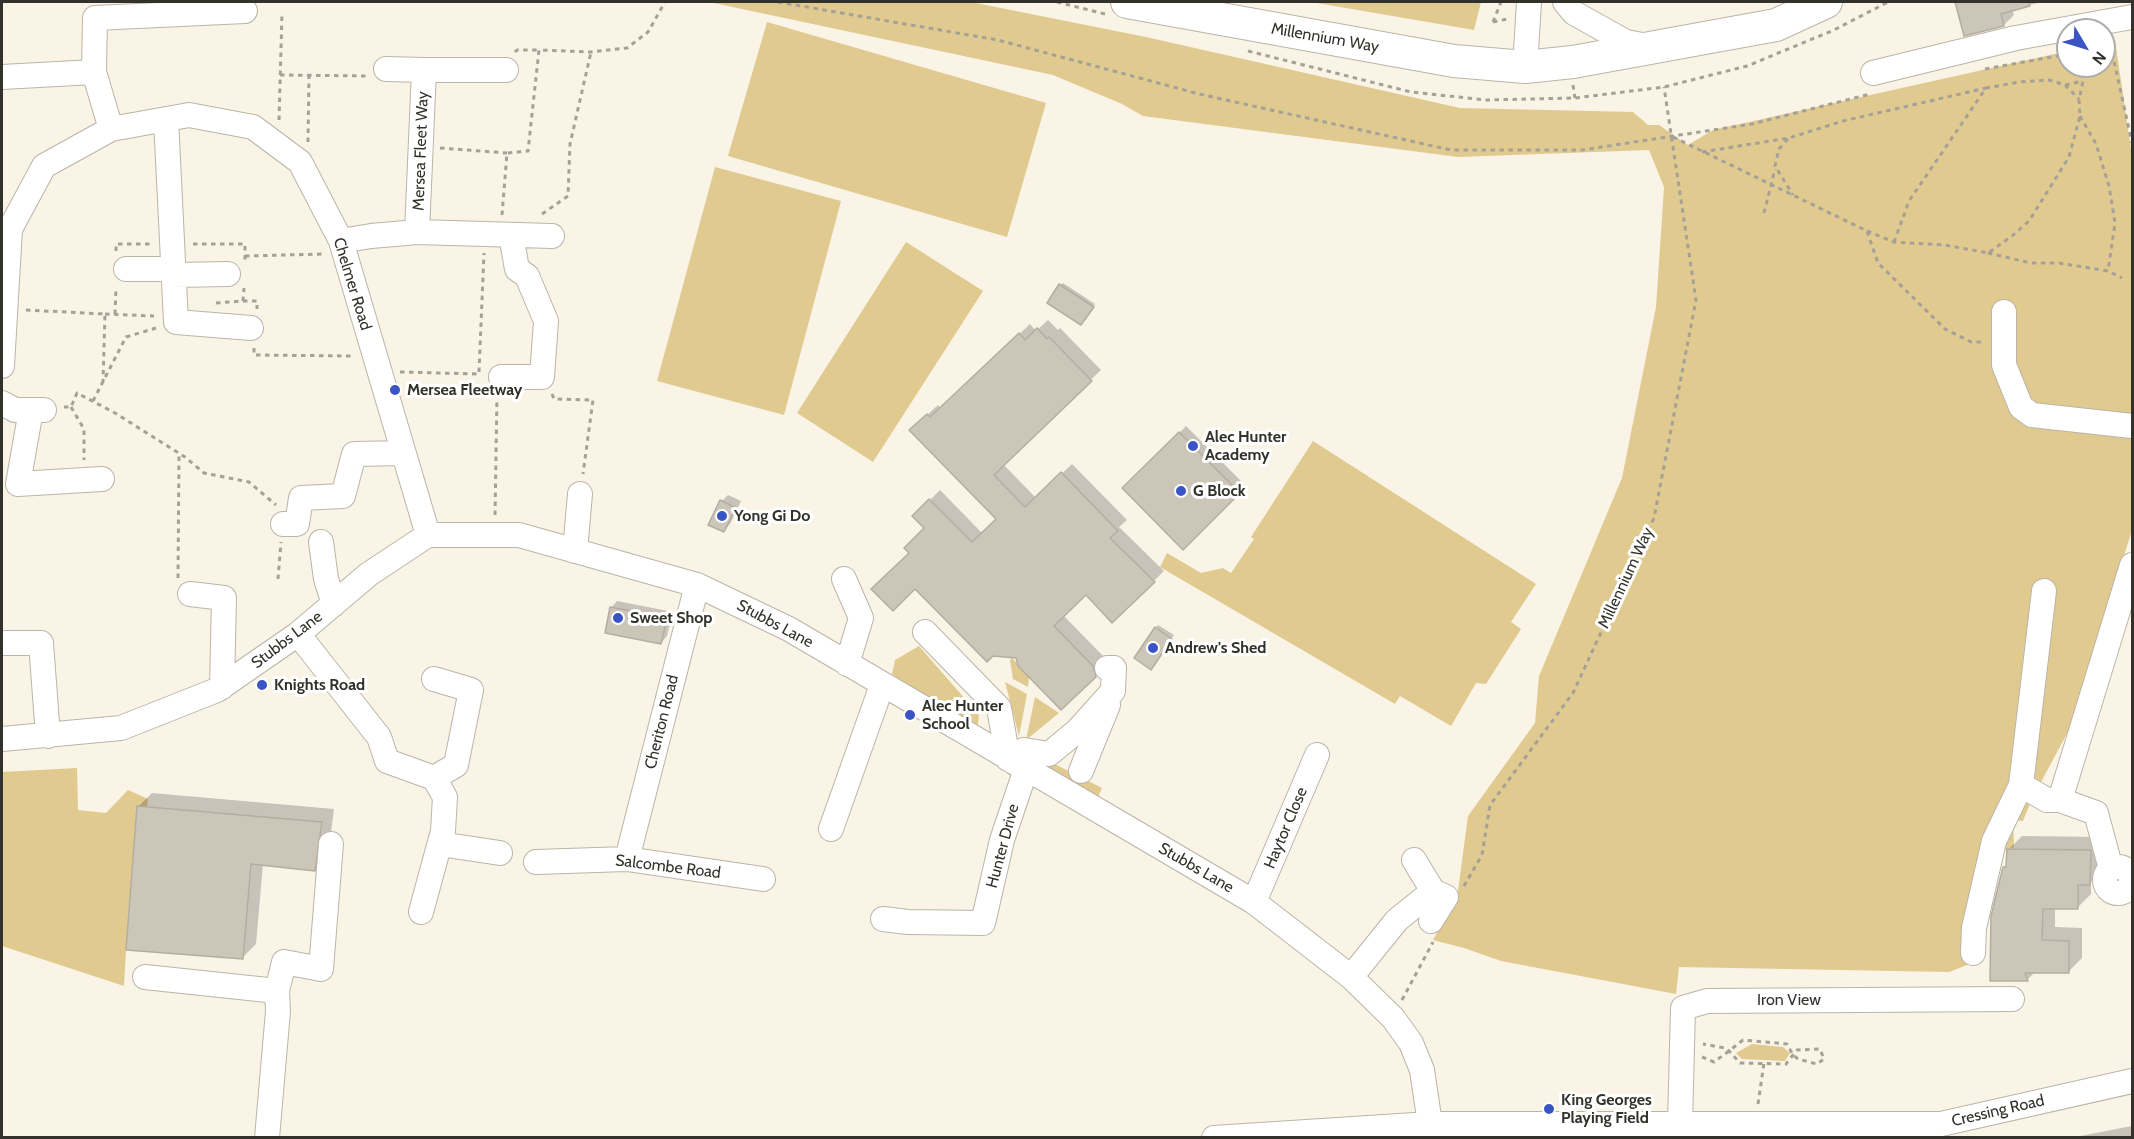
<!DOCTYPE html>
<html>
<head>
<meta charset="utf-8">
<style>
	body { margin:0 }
	#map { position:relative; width:2134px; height:1139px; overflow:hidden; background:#f9f4e6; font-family:Cabin,sans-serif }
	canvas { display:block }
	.frame { position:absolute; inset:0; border:3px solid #33312b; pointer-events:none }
	.north { position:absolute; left:2056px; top:18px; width:60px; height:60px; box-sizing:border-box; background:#fff; border:2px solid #adadaa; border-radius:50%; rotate:128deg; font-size:16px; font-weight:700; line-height:24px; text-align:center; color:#33312b }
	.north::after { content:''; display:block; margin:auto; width:21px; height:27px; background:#3a53c5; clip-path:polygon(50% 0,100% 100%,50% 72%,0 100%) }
</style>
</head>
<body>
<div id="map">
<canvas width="2134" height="1139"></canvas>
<div class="frame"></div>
<div class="north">N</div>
</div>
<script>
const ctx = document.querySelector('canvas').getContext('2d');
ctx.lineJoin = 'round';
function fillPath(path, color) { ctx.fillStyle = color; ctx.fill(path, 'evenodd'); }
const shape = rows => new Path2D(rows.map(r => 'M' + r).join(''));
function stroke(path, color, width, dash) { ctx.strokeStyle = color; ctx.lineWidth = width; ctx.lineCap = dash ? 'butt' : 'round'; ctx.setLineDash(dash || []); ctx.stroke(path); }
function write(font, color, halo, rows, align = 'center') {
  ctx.font = font + ' Cabin,sans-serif'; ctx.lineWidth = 6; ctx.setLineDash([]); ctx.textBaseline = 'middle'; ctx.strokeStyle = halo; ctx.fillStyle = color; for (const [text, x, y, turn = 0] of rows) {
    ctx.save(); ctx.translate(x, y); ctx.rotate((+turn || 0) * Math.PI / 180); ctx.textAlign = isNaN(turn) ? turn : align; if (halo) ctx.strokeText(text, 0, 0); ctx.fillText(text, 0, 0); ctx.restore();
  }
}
const green = shape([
	[709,2,971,2,1146,37,1460,108,1633,112,1648,125,1659,125,1688,145,1713,130,2068,51,2068,66,2104,66,2104,42,2115,40,2132,156,2132,530,2071,726,2032,799,2023,821,2013,820,2014,847,1988,858,1972,963,1949,972,1679,967,1676,994,1501,961,1464,948,1433,940,1457,898,1468,816,1535,723,1539,676,1622,478,1656,307,1664,187,1649,150,1458,157,1143,116,1122,104,1053,75],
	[1311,2,1481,2,1474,30],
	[767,22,1046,103,1007,237,728,156],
	[715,167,841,201,784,415,657,381],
	[906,242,983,291,873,462,797,413],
	[1313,441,1536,584,1511,622,1521,629,1486,684,1476,683,1451,726,1400,696,1395,704,1160,567,1167,553,1201,573,1223,568,1231,573,1254,539,1251,537],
	[919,646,979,715,977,733,892,674,895,660],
	[1012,658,1029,676,1028,687,1013,679,1010,660],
	[1005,682,1027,694,1019,736],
	[1035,697,1059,713,1026,740],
	[1035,754,1102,788,1095,804,1029,763],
	[77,768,78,810,106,813,128,790,148,799,126,950,124,986,2,946,2,772],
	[1752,1044,1783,1047,1790,1053,1785,1061,1742,1059,1736,1053]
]);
const shadow = shape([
	[1956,2,2042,2,2012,9,2014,15,2004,25],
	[1063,283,1095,304,1084,321,1060,285],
	[1048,320,1058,330,1060,328,1101,370,1003,464,1036,498,1072,464,1127,520,1119,527,1164,571,1113,621,1086,593,1063,615,1103,656,1105,665,1061,708,1017,656,910,553,926,528,924,506,940,490,983,534,998,519,911,430,938,405,941,408,1030,324,1036,331],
	[1186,426,1246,486,1183,548,1124,488],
	[728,495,741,501,730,524,724,531,722,501],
	[617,601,673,612,667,636,661,643,611,608],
	[1158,625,1174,635,1154,665,1156,628],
	[152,793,334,809,328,856,314,869,263,864,256,944,242,958,138,807],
	[2022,836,2103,837,2103,870,2091,882,2091,894,2077,908,2055,907,2055,927,2082,928,2082,958,2068,972,2036,971,2027,980,1992,979,2004,867,2007,864,2008,850],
	[2132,1126,2132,1138,2070,1138]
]);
const building = shape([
	[1955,2,2029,2,2030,6,2001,14,2004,26,1964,36,1955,2],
	[1059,284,1094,307,1081,325,1047,303,1059,284],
	[1037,328,1047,339,1049,337,1092,381,994,475,1025,507,1061,472,1118,531,1110,538,1155,582,1112,623,1086,595,1054,626,1093,666,1096,677,1061,710,1018,666,1016,658,993,656,987,662,915,589,893,611,871,589,909,553,904,548,924,528,912,516,929,499,972,542,996,519,909,430,927,414,930,417,1019,333,1025,340,1037,328],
	[1179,432,1240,493,1183,550,1122,488,1179,432],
	[720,500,736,508,724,532,708,525,720,500],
	[610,607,667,618,661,644,605,633,610,607],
	[1155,627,1172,639,1151,670,1134,658,1155,627],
	[137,806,322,822,315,871,251,864,243,959,126,950,137,806],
	[2007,849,2091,850,2090,885,2078,885,2078,909,2043,909,2042,940,2069,941,2069,973,2025,973,2028,981,1990,981,1991,916,2003,867,2006,867,2007,849]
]);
const path = shape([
	[778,2,998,40,1199,94,1451,150,1582,150,1752,124,1870,94],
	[1057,2,1105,14],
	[1493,22,1507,19],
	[1493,22,1501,2],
	[2104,48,2110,43,2132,143],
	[1248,51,1411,92,1486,100,1575,98,1664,87,1747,66,1834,30,1888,2],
	[515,52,517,50,539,50],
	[1985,69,2068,54],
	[280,75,368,76],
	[1573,85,1575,98],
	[2065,85,2079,99],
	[2080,116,2096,144,2109,186,2115,223,2108,271],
	[279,120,282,13],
	[1673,137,1867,231,1878,263,1945,329,1971,342,1985,342],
	[1788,139,1779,149,1775,166,1793,195],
	[308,142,309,75],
	[440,148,507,153],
	[1702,152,1789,138,1843,121,1986,88],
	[1764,213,1775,169],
	[542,214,568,196,570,144,591,52],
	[502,215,507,153,528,151,539,50,591,52,627,48,648,32,665,2],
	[1867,231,1894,242,1945,245,1988,253,2012,236,2029,221,2069,157,2080,116,2079,100,2083,81,2090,66],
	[1894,242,1909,201,1986,88,2019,82,2049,80,2065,85,2083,81],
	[193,244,245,244,245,263],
	[116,251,116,244,150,244],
	[1988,253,2031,263,2059,263,2108,271,2122,278],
	[245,256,324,254],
	[243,301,257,301,257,309],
	[216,303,243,301,244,288],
	[26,310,105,314,103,382],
	[105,314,154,316],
	[115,314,116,288],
	[254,348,254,355,353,356],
	[400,372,479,374],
	[479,372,484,253],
	[552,394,554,399,593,400,583,474],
	[93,401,126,337,156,328],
	[64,407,71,407,77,393,115,413,185,457,204,473,249,482,276,505],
	[71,407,84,429,84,460],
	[495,515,497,396],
	[178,578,179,454],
	[278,579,281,542],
	[1464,886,1482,855,1490,805,1573,693,1654,518,1696,300,1664,87],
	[1402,1000,1433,942],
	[1702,1057,1714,1062,1729,1051,1743,1040,1787,1044,1793,1055,1798,1059,1817,1064,1824,1059,1820,1049,1797,1050,1793,1055,1786,1064,1740,1063,1729,1051,1725,1048,1703,1044],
	[1758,1104,1764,1063]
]);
const minor = shape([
	[1565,2,1574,13,1626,42,1648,46],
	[1525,67,1529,2],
	[386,69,424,70,417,232],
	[424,70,506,70],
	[1873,73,2016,38,2132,17],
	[2,77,94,72],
	[166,119,176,322,251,328],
	[111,129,94,72,95,18,245,11],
	[341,241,371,236,417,232,552,236],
	[126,269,173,269],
	[174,275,228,274],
	[2004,312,2004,365,2021,407,2032,415,2132,426],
	[2,366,10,229,44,166,111,129,189,115,253,127,300,162,341,241,428,535],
	[501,377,542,377,546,321,527,276,517,269,511,235],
	[2,403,15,410,44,410],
	[31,410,18,484,102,479],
	[283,524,297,524,301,498,343,496,354,454,403,453],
	[321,542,326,579,334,604],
	[575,551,580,494],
	[844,579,861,618,847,664],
	[2044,591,2021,785,2047,800,2060,800],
	[190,594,224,598,222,687],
	[925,632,999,708,1008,759],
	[298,634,379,737,387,761,434,778,445,797,443,831,421,912],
	[4,643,41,643,48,736],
	[2,739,121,728,217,690,298,634,369,574,428,535,519,535,697,585,789,629,1254,902,1351,977,1393,1018,1411,1043,1422,1070,1430,1124],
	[1015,763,1024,750,1049,754,1077,731,1113,691,1114,668,1107,668],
	[1081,771,1108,705],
	[434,778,456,765,471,690,434,679],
	[831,829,882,685],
	[440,844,500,853],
	[627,859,697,585],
	[1414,860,1433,891],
	[536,862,627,859,763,879],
	'2105 880a13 13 0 1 1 26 0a13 13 0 1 1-26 0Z',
	[2111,869,2096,813,2060,800,2132,565],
	[1254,902,1317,755],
	[883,919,908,922,983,923,1002,840,1026,769],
	[1973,953,1974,928,1994,841,2021,785],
	[145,977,277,991,278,1011,267,1138],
	[1351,977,1397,920,1433,891,1446,897,1431,921],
	[277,991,284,962,321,969,331,844],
	[1680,1124,1683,1008,1707,1001,2012,999],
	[1214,1138,1430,1124,1941,1124,2132,1081]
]);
const major = shape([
	[1127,2,1454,61,1525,67,1573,62,1776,25,1826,2]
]);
const markers = [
	[395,390,6,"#3a53c5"],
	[1193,446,6,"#3a53c5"],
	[1181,491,6,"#3a53c5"],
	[722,516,6,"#3a53c5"],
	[618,618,6,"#3a53c5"],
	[1153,648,6,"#3a53c5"],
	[262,685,6,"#3a53c5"],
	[910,715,6,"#3a53c5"],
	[1549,1109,6,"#3a53c5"]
];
const streetNames = [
	["Millennium Way",1325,38,10],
	["Mersea Fleet Way",421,151,-88],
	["Chelmer Road",352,284,73],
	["Millennium Way",1626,578,-65],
	["Stubbs Lane",775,624,28],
	["Stubbs Lane",287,640,-37],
	["Cheriton Road",662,722,-76],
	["Haytor Close",1286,828,-67],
	["Hunter Drive",1003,846,-75],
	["Salcombe Road",668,867,7],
	["Stubbs Lane",1196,868,30],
	["Iron View",1789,1000],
	["Cressing Road",1998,1111,-13]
];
const poiNames = [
	["Mersea Fleetway",407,390],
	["Alec Hunter",1205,437],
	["Academy",1205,455],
	["G Block",1193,491],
	["Yong Gi Do",734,516],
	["Sweet Shop",630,618],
	["Andrew's Shed",1165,648],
	["Knights Road",274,685],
	["Alec Hunter",922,706],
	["School",922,724],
	["King Georges",1561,1100],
	["Playing Field",1561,1118]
];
fillPath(green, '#e1ca90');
fillPath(shadow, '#0003');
fillPath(building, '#ccc6b9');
stroke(building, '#b3aea1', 1.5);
stroke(minor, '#bab5a8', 26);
stroke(major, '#bab5a8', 34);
stroke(path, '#a5a197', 3, [4.5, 4.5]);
stroke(minor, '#fff', 24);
stroke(major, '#fff', 32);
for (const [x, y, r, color] of markers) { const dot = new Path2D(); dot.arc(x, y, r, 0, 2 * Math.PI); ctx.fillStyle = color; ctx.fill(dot); stroke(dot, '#fff', 2); }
write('16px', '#33312b', '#fff', streetNames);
write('bold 16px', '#33312b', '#fff', poiNames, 'left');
</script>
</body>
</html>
